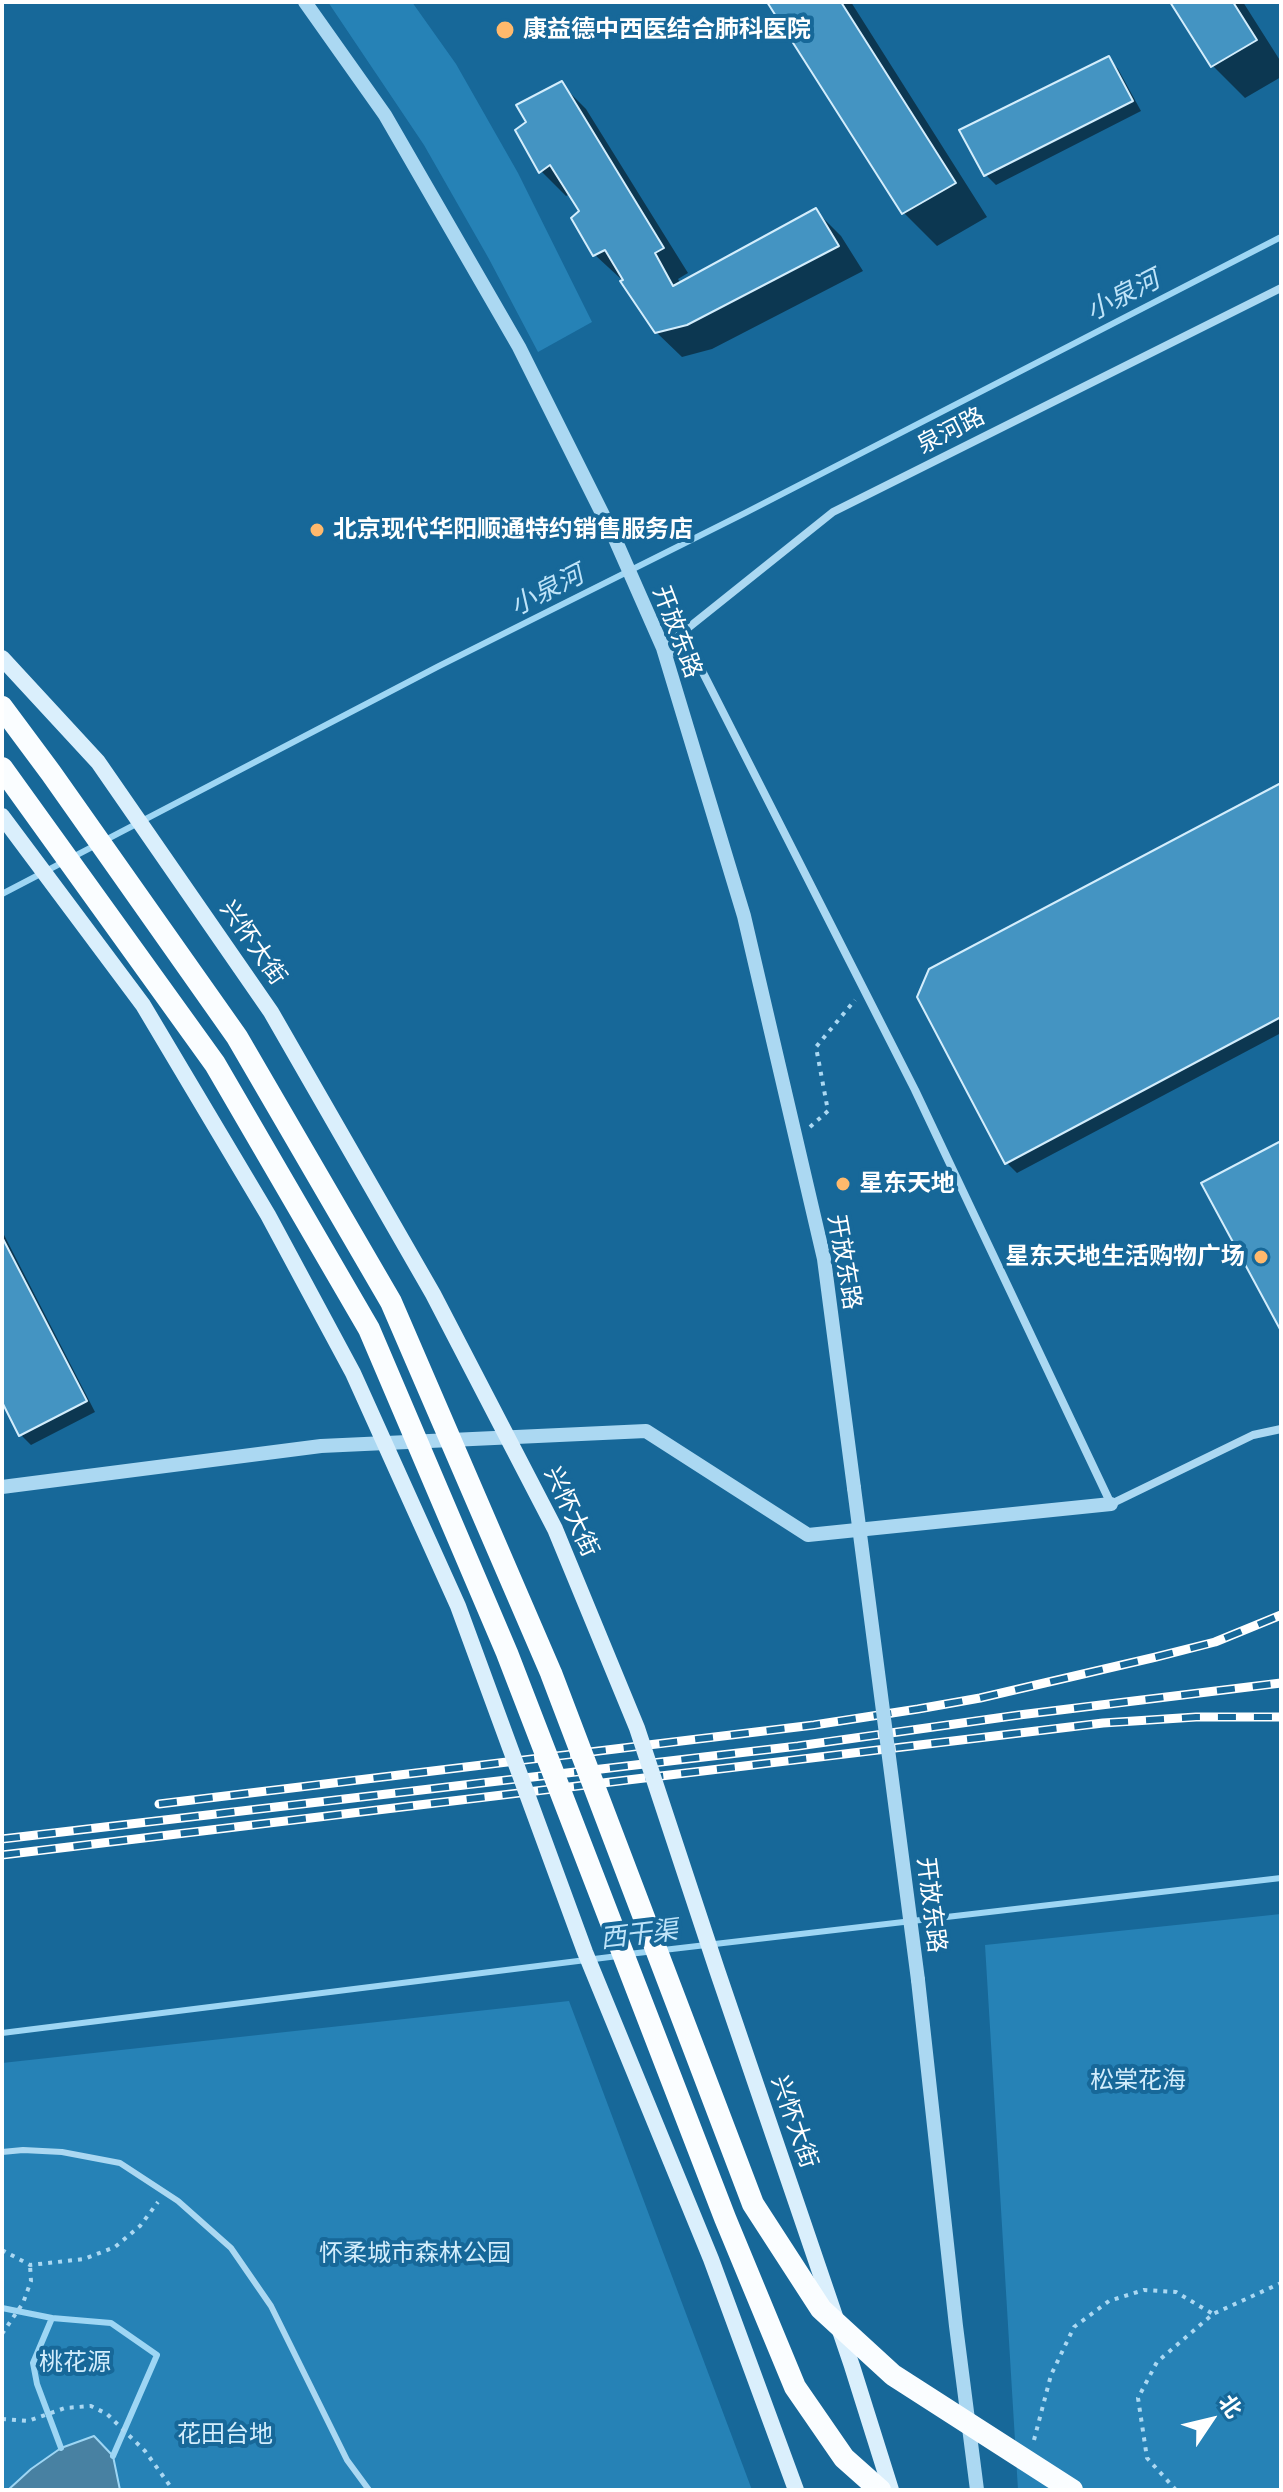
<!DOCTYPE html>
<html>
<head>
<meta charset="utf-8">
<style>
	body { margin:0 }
	#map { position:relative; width:1283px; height:2492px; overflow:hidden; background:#176899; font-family:Inter,"Noto Sans SC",sans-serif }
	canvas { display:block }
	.frame { position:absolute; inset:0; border:4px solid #fff; pointer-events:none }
	.north { position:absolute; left:1171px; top:2380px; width:80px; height:80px; -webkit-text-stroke:6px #176899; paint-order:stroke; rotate:55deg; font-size:22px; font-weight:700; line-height:32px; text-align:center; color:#fff }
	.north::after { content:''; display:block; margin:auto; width:28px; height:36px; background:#fff; clip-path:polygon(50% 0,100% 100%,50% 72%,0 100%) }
</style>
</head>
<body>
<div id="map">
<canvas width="1283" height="2492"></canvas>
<div class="frame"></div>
<div class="north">北</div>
</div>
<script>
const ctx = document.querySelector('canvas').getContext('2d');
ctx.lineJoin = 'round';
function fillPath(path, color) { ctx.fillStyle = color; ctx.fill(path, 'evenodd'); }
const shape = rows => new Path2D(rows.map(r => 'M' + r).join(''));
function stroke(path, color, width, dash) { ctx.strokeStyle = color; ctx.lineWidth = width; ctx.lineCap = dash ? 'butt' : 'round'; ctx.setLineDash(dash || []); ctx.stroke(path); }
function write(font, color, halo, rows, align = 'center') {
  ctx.font = font + ' Inter,"Noto Sans SC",sans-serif'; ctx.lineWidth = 8; ctx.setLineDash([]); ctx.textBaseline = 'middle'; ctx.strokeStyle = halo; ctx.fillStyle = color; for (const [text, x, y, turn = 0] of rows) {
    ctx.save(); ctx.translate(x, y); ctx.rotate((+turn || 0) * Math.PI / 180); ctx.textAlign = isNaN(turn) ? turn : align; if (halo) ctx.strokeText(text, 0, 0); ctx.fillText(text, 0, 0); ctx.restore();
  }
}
const green = shape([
	[328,2,412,2,456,64,518,173,592,322,538,352,489,259,424,145],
	[1281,1914,1281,2490,1018,2490,985,1945],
	[569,2001,752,2490,2,2490,2,2063]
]);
const water = shape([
	[94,2436,113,2456,120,2490,8,2490,31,2469,61,2448,94,2436]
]);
const shadow = shape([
	[769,2,851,2,987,217,937,246,904,213],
	[1172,2,1243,2,1281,62,1281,77,1245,98,1212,65],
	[1108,58,1118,69,1141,111,996,185,986,175],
	[561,84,586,109,688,273,678,279,681,284,816,211,841,236,863,271,712,349,682,357,656,332,621,279,595,255,582,211,571,193,566,196,541,171,529,122],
	[1281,786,1281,1033,1017,1173,1007,1163,919,997],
	[2,1231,95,1412,31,1445,21,1435,2,1398]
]);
const stream = shape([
	[2,894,439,666,745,513,1281,237],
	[629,1954,1281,1878],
	[2,2033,618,1956],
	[2,2308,52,2318,33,2363,37,2384,61,2448],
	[52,2318,111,2323,157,2355,113,2456]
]);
const building = shape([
	[767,2,841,2,956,183,902,214,767,2],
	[1170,2,1233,2,1257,40,1211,67,1170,2],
	[1109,56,1133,101,984,176,959,130,1109,56],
	[562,81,664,248,655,253,673,286,816,208,839,246,687,325,655,333,620,281,623,280,605,250,593,256,571,218,579,211,550,165,539,173,515,130,526,122,516,105,562,81],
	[1281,783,1281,1017,1005,1164,917,997,929,969,1281,783],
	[1281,1141,1281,1331,1201,1183,1281,1141],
	[2,1237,87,1401,19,1436,2,1402,2,1237]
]);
const path = shape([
	[810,1127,828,1111,816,1047,855,1000],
	[2,2250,30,2265,84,2259,115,2247,140,2226,158,2202],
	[2,2334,23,2303,31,2281,30,2265],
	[2,2419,28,2421,65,2408,91,2406,107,2414,145,2451,173,2490],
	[1034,2440,1051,2375,1074,2327,1109,2301,1144,2290,1176,2292,1213,2314],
	[1176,2490,1147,2458,1138,2398,1157,2362,1213,2314,1281,2283]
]);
const service = shape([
	[2,2152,23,2150,62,2152,120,2163,178,2201,231,2248,271,2306,347,2460,369,2490]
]);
const minor = shape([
	[1281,288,833,512,663,648,697,661,915,1090,1111,1504,1253,1435,1281,1429]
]);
const tertiary = shape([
	[305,2,385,115,519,347,615,539,663,648,744,916,824,1259,854,1488],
	[2,1487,321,1446,646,1431,808,1535,1111,1504],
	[918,1980,956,2326,977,2490]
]);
const rail = shape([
	[159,1804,814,1725,918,1709,980,1698,1156,1657,1215,1642,1281,1615],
	[2,1839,798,1746,1019,1715,1281,1683],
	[2,1855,1103,1723,1196,1717,1281,1717]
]);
const tertiaryBridge = shape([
	[854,1488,918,1980]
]);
const secondaryBridge = shape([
	[2,658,98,762,271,1012,433,1294,555,1529,637,1728,717,1970,852,2366,891,2490],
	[2,816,143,1005,268,1215,353,1373,458,1606,585,1952,711,2259,796,2490]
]);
const trunkBridge = shape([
	[2,707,51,773,237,1037,391,1302,551,1673,753,2204,821,2309,893,2375,1072,2490],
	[2,768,215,1064,369,1329,507,1653,725,2218,795,2387,844,2458,880,2490]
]);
const markers = [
	[505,30,10,"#ffb96c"],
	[317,530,8,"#ffb96c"],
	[843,1184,8,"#ffb96c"],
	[1261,1257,8,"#ffb96c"]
];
const poiNames = [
	["康益德中西医结合肺科医院",523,30],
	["北京现代华阳顺通特约销售服务店",333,530],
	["星东天地",859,1184],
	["星东天地生活购物广场",1245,1257,"right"]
];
const streetNames = [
	["泉河路",951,431,-27],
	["开放东路",677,632,69],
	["兴怀大街",253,943,55],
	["开放东路",844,1262,80],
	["兴怀大街",571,1512,65],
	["开放东路",931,1905,83],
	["兴怀大街",794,2122,71]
];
const parkNames = [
	["松棠花海",1138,2081],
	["怀柔城市森林公园",415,2254],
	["桃花源",75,2363],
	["花田台地",225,2435]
];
const waterNames = [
	["小泉河",1123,296,-27],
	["小泉河",547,591,-27],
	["西干渠",639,1935,-7]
];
fillPath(green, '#2682b6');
fillPath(water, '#4881a2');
stroke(water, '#9ed6f4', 2);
fillPath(shadow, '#0007');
stroke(stream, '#9ed6f4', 6);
fillPath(building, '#4494c2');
stroke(building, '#d3edfc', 2);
stroke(path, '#abd8f2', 4, [4, 6]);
stroke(service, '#abd8f2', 6);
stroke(minor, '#abd8f2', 8);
stroke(tertiary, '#abd8f2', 14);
stroke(rail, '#fff', 9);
stroke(rail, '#176899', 6, [18]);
stroke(tertiaryBridge, '#abd8f2', 14);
stroke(secondaryBridge, '#daeffc', 16);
stroke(trunkBridge, '#fafdff', 22);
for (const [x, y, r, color] of markers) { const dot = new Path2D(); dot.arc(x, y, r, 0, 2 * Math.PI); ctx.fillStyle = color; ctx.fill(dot); stroke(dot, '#176899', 3); }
write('bold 24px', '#fff', '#176899', poiNames, 'left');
write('24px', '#fff', '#176899', streetNames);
write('24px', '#d3edfc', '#176899', parkNames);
write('italic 26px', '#bfe4f9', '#176899', waterNames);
</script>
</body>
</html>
